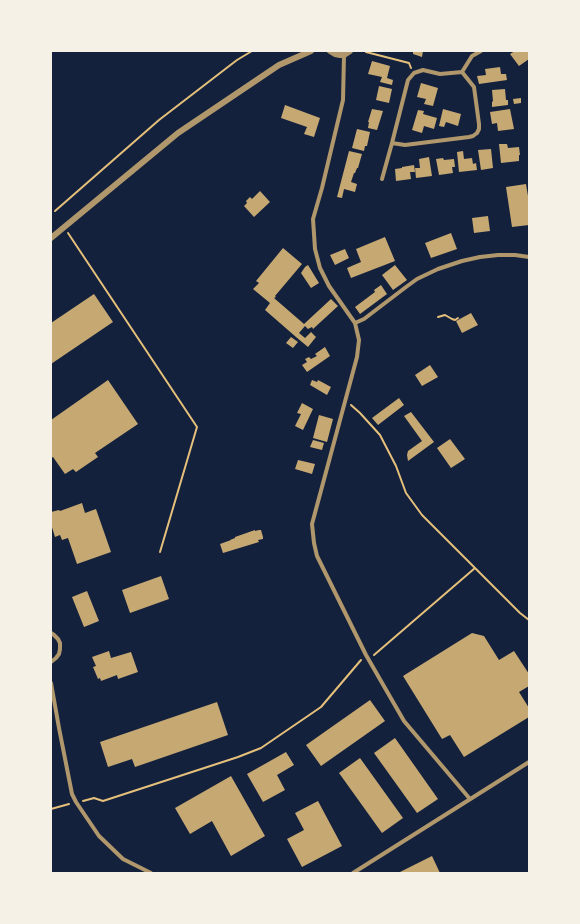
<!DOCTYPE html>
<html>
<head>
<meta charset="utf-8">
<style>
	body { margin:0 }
	#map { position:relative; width:580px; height:924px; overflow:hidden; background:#14213d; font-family:Barlow,sans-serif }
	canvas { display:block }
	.frame { position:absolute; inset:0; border:52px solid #f6f1e7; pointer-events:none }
</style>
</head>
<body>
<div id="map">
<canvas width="580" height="924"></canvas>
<div class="frame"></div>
</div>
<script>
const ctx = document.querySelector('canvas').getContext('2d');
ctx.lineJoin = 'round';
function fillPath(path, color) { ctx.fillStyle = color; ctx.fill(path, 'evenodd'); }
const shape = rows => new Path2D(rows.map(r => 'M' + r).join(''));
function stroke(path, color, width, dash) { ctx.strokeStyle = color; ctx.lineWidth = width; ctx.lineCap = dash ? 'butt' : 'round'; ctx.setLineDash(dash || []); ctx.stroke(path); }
const building = shape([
	[413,51,423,51,422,57,413,54],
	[515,51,516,52,518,51,528,51,529,53,529,59,519,66,510,54],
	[372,61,390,66,387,78,393,80,392,85,380,82,382,77,368,74],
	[500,67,501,74,506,74,507,80,479,84,477,76,486,75,485,69],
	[421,83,438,88,433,106,424,104,426,99,417,97],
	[379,86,392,89,389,103,376,100],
	[505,89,506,100,508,100,508,105,492,107,492,102,493,101,492,90],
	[521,98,521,103,514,104,513,99],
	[285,105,320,118,314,137,304,134,307,127,281,118],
	[372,109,383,111,377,130,368,128,369,122,368,122],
	[443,109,461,114,458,126,446,122,444,127,439,126],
	[510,109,514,129,498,131,497,123,492,124,490,112],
	[418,110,424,111,423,114,437,118,434,129,424,126,422,133,412,130],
	[357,129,370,132,367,146,365,146,364,151,352,148],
	[499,144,507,144,508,148,519,147,520,155,519,155,519,161,501,163],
	[491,149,493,168,481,170,478,150],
	[349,151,362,154,358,168,357,168,355,173,354,173,351,182,357,184,355,192,344,189,342,198,337,197],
	[463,151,464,159,472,158,473,164,476,163,477,170,459,172,457,152],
	[429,157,432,176,416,178,415,168,420,168,419,159],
	[443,158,444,160,454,159,455,167,452,167,453,173,439,175,436,159],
	[414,165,415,172,410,172,411,179,396,181,395,169,402,168,402,167],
	[526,184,529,202,529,225,512,227,506,187],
	[260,191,270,202,254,217,244,206,247,203,246,201,250,197,252,199],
	[488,216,490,231,474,233,472,218],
	[451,233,457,249,431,258,425,243],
	[385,237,395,261,351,278,347,268,361,262,356,249],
	[283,248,302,264,275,296,276,297,274,298,304,324,331,299,338,306,313,329,312,327,308,329,305,326,299,333,305,338,311,332,316,337,308,347,296,337,265,310,270,303,253,289,259,283,256,281],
	[345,249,349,258,335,265,330,255],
	[308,265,319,283,311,288,301,273,305,267],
	[395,265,407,280,393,290,382,275],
	[381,285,387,294,360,314,355,307,375,292,374,290],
	[94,294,113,322,51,364,51,323],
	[471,313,478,325,462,333,456,321],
	[291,337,298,342,293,348,286,343],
	[325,347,330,356,307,372,302,365,307,362,305,359,309,357,311,359,317,356,315,354],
	[430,365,438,377,422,386,415,375],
	[108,380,138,424,95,453,98,457,76,472,73,469,65,474,53,457,51,458,51,420],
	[312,380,317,382,318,380,331,387,327,395,310,385],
	[399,398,404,405,378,425,372,418],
	[302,403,313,409,303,430,295,426,301,414,297,413],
	[411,412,434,442,408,461,407,455,408,451,422,441,404,416],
	[319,415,333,419,327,442,313,438],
	[450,439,465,459,451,468,437,448],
	[313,440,324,443,322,450,310,447],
	[298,460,315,464,312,474,295,469],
	[82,503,85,513,96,509,111,552,77,564,68,538,62,540,60,535,55,537,51,524,51,512,59,510,60,511],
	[255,530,255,531,259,530,261,530,263,537,263,539,258,540,259,542,223,553,220,544,231,540,230,540,235,538,235,537],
	[161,576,169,599,130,613,122,590],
	[87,591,99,621,84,627,72,597],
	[472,633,484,636,499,660,514,651,529,674,529,686,519,692,529,708,529,717,464,757,450,735,442,739,403,676],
	[109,651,111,658,131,652,138,672,118,679,117,675,101,681,100,678,98,679,93,667,96,666,92,657],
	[370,700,385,721,321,766,306,745],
	[217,702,228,735,135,767,132,759,108,767,100,742],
	[395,738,438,799,417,813,374,753],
	[286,752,294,765,277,775,285,790,263,802,247,774],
	[360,758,403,818,382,833,339,773],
	[231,776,265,836,231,856,212,821,190,834,175,808],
	[318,801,342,846,302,867,287,839,304,830,295,813],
	[432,856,440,873,398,873]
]);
const path = shape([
	[366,51,366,52,409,63,411,68],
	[55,211,159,120,237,60,252,51],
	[68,233,197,427,160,552],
	[438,317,445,315,452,319,455,320,458,318],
	[351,405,360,413,380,435,396,466,406,493,422,515,520,613,529,620],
	[374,655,475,568],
	[83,801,94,798,103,801,238,757,261,748,321,707,361,660],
	[51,809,69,804]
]);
const minor = shape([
	[344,55,343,100,322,188,313,219,315,249,320,268,329,286,355,323,359,340,357,357,312,524,314,543,317,556,366,655,404,721,470,799],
	[462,72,474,87,479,124,479,129,477,133,473,136,469,137,405,145,392,143,408,80,414,73,423,70,440,74,462,72,472,56,481,51],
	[382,179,392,143],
	[355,323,364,319,406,287,417,279,438,269,462,261,480,257,498,255,515,255,529,257],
	[51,633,54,635,58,639,60,643,60,649,59,654,56,658,51,662],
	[51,683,59,728,72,794,76,802,99,836,123,859,151,873],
	[353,873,529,762]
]);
const tertiary = shape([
	[330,51,335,54,340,55,344,55,350,51],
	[51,238,178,133,279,65,311,51]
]);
fillPath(building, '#c6a872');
stroke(path, '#e5c07b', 2);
stroke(minor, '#b1986c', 4);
stroke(tertiary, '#b1986c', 6);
</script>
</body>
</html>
